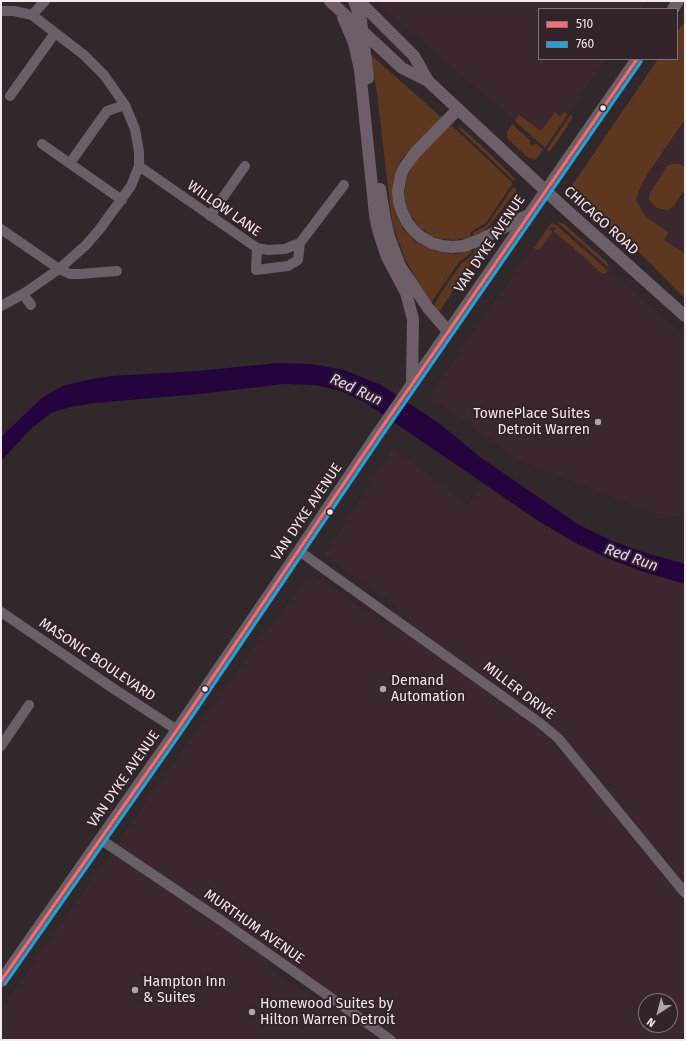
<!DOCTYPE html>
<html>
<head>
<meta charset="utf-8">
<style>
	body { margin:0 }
	#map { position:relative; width:686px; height:1041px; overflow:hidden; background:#30282a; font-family:"Fira Sans",sans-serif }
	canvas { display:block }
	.frame { position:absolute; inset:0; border:2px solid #f4e9ec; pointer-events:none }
	.legend { position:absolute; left:538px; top:8px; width:140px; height:52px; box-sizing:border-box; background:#332429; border:1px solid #807377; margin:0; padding:5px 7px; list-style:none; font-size:12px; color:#f4e9ec }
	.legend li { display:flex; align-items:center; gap:8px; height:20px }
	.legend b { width:20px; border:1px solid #807377 }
	.north { position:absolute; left:638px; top:993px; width:40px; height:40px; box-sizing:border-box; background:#332429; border:1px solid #807377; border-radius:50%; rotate:216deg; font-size:11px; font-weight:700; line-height:16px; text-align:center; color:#f4e9ec }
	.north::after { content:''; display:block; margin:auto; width:14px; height:18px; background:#afa5a8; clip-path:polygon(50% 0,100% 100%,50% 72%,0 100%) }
</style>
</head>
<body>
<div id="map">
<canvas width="686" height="1041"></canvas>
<div class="frame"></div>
<ul class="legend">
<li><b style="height:5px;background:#fa6c71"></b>510</li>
<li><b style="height:5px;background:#1ea3df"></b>760</li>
</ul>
<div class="north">N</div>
</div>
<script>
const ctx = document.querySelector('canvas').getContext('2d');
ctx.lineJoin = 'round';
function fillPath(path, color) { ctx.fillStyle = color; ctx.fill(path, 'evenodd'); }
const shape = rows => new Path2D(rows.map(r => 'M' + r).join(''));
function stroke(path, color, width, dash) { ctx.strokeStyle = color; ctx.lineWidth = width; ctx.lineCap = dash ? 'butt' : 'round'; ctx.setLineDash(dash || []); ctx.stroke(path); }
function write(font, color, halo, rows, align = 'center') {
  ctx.font = font + ' "Fira Sans",sans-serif'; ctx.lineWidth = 4; ctx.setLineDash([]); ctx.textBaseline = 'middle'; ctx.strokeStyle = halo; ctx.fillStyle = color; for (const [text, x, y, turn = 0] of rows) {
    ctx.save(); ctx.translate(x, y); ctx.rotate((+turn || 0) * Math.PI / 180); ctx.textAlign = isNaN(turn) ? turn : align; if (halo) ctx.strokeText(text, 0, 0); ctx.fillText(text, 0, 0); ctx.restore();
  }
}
const built = shape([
	[375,1,647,1,641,9,539,9,539,59,606,59,545,148,504,111],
	[685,31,685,290,577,189,677,59],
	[554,222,685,336,685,518,650,512,519,460,429,396,549,223],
	[393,448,468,505,483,484,537,520,572,541,607,558,641,571,685,584,685,1040,1,1040,1,1009,259,640,275,621,306,579,313,576,321,579,386,624,398,608,324,555],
	[274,956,329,994,321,1004,267,967],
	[646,1001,670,1001,670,1025,646,1025]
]);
const green = shape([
	[685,21,685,119,645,178,638,192,636,200,645,216,668,232,664,240,685,254,685,299,644,257,577,197,572,189,573,184,658,59,677,59,677,32],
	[370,54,442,118,401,160,397,168,394,178,392,191,393,202,396,215,404,230,416,242,435,251,445,253,457,254,472,248,471,253,459,262,431,303,412,276,414,275,404,257,392,222,377,93],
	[555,112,560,116,564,112,568,114,545,148,515,121,519,115,541,131],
	[571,114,573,117,572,119,550,152,548,151,547,149],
	[512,124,531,141,530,143,532,146,536,143,543,150,535,160,527,157,507,138,507,132],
	[452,126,513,183,486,223,472,231,470,233,471,237,454,240,442,239,432,236,419,227,408,211,405,199,405,190,407,177,417,157,446,128],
	[457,127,463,129,487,151,515,179,514,181],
	[673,164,678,164,685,167,685,189,674,206,668,210,657,208,649,200,649,195,667,166],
	[513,187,517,190,489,226,481,234,473,236,473,233,487,225],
	[556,221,564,224,592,249,606,261,609,268],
	[554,223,608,271,606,273,604,274,601,273,581,254,554,232,556,228,555,227,551,227,549,228,552,232,541,248,538,250,534,248,551,224],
	[484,244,483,245,439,312,434,306,440,294,461,264,473,254,475,247]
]);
const water = shape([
	[278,363,311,364,344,370,381,385,440,424,480,457,579,525,612,541,643,552,685,564,685,584,641,571,607,558,572,541,537,520,366,403,341,391,315,385,284,384,199,394,95,403,70,407,51,413,32,428,1,461,1,437,43,397,63,386,86,380,112,376,197,371]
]);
const minor = shape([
	[1,11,14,11,32,15,84,55,104,75,125,105,135,129,139,152,139,166,131,186,99,230,86,245,59,269,23,294,1,306],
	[32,15,45,1],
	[10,96,55,33],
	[42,144,122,200],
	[70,163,107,111,125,105],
	[139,166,257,248,268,250,285,249,300,243,344,185],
	[210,216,245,166],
	[1,229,59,269,70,274,80,274,117,271],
	[257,248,256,270,288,266,298,260,300,243],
	[23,294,31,305],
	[299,551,540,723,558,738,685,893],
	[1,612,111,687,177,730],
	[1,746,29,705],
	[100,839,219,919,391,1040]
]);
const major = shape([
	[330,1,402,68,428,81,562,206,685,316],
	[354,1,361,20,368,78],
	[359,1,414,56,428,81],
	[673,9,678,1],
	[343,17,354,43,360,70,375,215,378,230,387,257,406,293,413,319,412,382],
	[458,109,415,153,404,168,401,175,398,191,399,202,402,212,407,222,413,230,421,237,432,243,442,246,453,247,463,246,480,240,526,216],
	[380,189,385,219,389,237,400,266,428,308,448,331],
	[1,981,177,730,299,551,376,436,637,59]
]);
const bus1 = shape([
	[1,981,177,730,376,436,637,59]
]);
const bus2 = shape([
	[5,984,181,733,380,439,641,62]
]);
const markers = [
	[603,108,3.5,"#f4e9ec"],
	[598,422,4,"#afa5a8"],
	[330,512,3.5,"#f4e9ec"],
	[205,689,3.5,"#f4e9ec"],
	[383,689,4,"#afa5a8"],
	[135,990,4,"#afa5a8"],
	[252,1012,4,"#afa5a8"]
];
const streetNames = [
	["WILLOW LANE",224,209,35],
	["CHICAGO ROAD",601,221,42],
	["VAN DYKE AVENUE",490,244,-56],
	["VAN DYKE AVENUE",307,512,-56],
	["MASONIC BOULEVARD",97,660,34],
	["MILLER DRIVE",519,691,37],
	["VAN DYKE AVENUE",124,779,-55],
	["MURTHUM AVENUE",254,927,35]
];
const poiNames = [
	["TownePlace Suites",590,414,"right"],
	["Detroit Warren",590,430,"right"],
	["Demand",391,681],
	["Automation",391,697],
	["Hampton Inn",143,982],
	["& Suites",143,998],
	["Homewood Suites by",260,1004],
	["Hilton Warren Detroit",260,1020]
];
const waterNames = [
	["Red Run",356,390,25],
	["Red Run",631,558,19]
];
fillPath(built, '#3b272e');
fillPath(green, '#5e3720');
fillPath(water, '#25043e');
stroke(minor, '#695f67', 10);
stroke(major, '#6c5f68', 12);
stroke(bus1, '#fa6c71', 3);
stroke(bus2, '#1ea3df', 3);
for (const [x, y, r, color] of markers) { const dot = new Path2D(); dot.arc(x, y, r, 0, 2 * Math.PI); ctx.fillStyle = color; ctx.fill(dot); stroke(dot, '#332429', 1.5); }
write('14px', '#f4e9ec', '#332429', streetNames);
write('14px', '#f4e9ec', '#332429', poiNames, 'left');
write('italic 15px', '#e4d3fa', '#332429', waterNames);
</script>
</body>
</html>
